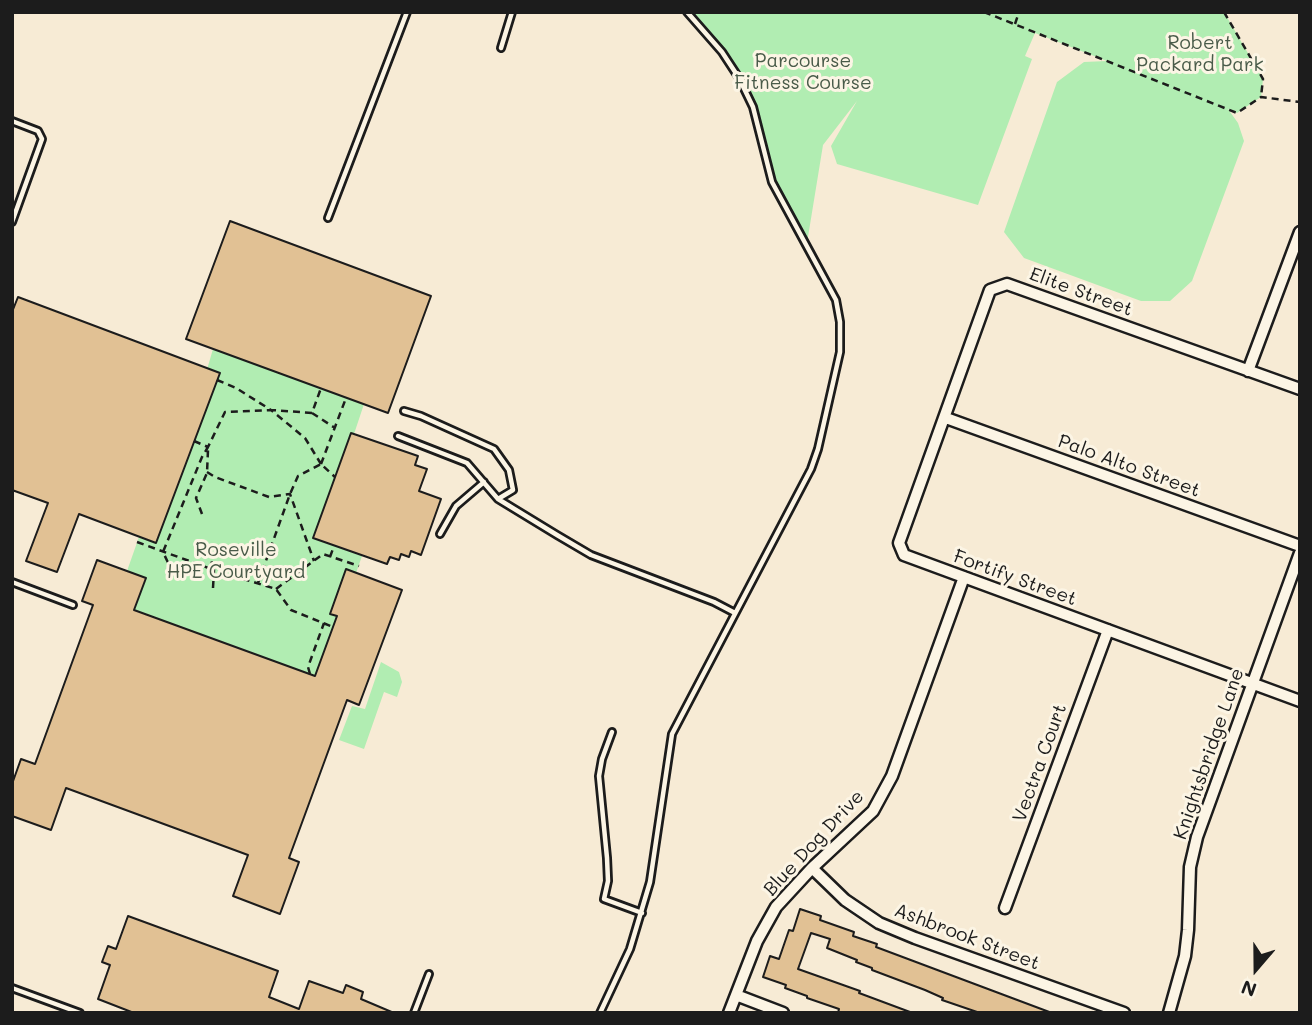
<!DOCTYPE html>
<html>
<head>
<meta charset="utf-8">
<style>
	body { margin:0 }
	#map { position:relative; width:1312px; height:1025px; overflow:hidden; background:#f7ebd5; font-family:Mali,sans-serif }
	canvas { display:block }
	.frame { position:absolute; inset:0; border:14px solid #1c1c1c; pointer-events:none }
	.north { position:absolute; left:1221px; top:934px; width:70px; height:70px; -webkit-text-stroke:5px #fcf5e5; paint-order:stroke; rotate:200deg; font-size:19px; font-weight:700; line-height:28px; text-align:center; color:#1c1c1c }
	.north::after { content:''; display:block; margin:auto; width:24px; height:32px; background:#1c1c1c; clip-path:polygon(50% 0,100% 100%,50% 72%,0 100%) }
</style>
</head>
<body>
<div id="map">
<canvas width="1312" height="1025"></canvas>
<div class="frame"></div>
<div class="north">N</div>
</div>
<script>
const ctx = document.querySelector('canvas').getContext('2d');
ctx.lineJoin = 'round';
function fillPath(path, color) { ctx.fillStyle = color; ctx.fill(path, 'evenodd'); }
const shape = rows => new Path2D(rows.map(r => 'M' + r).join(''));
function stroke(path, color, width, dash) { ctx.strokeStyle = color; ctx.lineWidth = width; ctx.lineCap = dash ? 'butt' : 'round'; ctx.setLineDash(dash || []); ctx.stroke(path); }
function write(font, color, halo, rows, align = 'center') {
  ctx.font = font + ' Mali,sans-serif'; ctx.lineWidth = 6; ctx.setLineDash([]); ctx.textBaseline = 'middle'; ctx.strokeStyle = halo; ctx.fillStyle = color; for (const [text, x, y, turn = 0] of rows) {
    ctx.save(); ctx.translate(x, y); ctx.rotate((+turn || 0) * Math.PI / 180); ctx.textAlign = isNaN(turn) ? turn : align; if (halo) ctx.strokeText(text, 0, 0); ctx.fillText(text, 0, 0); ctx.restore();
  }
}
const green = shape([
	[687,12,1224,12,1263,79,1261,97,1237,113,1228,109,1238,123,1244,141,1192,281,1170,301,1141,301,1024,258,1004,232,1057,82,1084,62,1107,61,1035,33,1025,56,1032,59,978,205,837,164,831,146,857,101,823,145,807,243,772,182,753,107,722,52],
	[213,349,364,404,354,434,351,433,313,538,362,556,356,573,331,614,337,616,315,676,134,610,146,578,127,571,139,537,156,543],
	[381,662,399,672,402,682,397,697,384,692,364,749,339,740,352,706,365,709]
]);
const building = shape([
	[230,221,431,296,388,413,186,339,230,221],
	[18,297,220,373,156,543,79,514,57,572,26,561,48,503,12,490,12,312,18,297],
	[351,433,418,456,415,465,427,469,419,491,441,499,421,555,411,551,409,557,401,554,399,560,390,557,387,564,313,538,351,433],
	[97,560,146,578,134,610,315,676,337,616,330,614,346,569,402,590,359,705,347,700,289,858,299,862,280,914,233,896,248,855,66,788,51,830,12,816,12,784,21,759,35,764,93,605,82,601,97,560],
	[800,909,821,916,820,920,854,932,853,936,877,944,876,947,1052,1013,980,1013,942,1000,943,998,925,990,872,970,872,968,856,962,857,960,827,948,830,939,811,933,798,969,860,991,859,993,910,1012,838,1013,839,1009,807,998,807,996,785,988,786,985,763,977,770,956,779,959,789,930,793,931,800,909],
	[128,916,278,971,269,997,299,1009,309,981,343,993,346,985,363,992,361,999,394,1013,134,1013,98,999,110,965,102,962,108,946,116,949,128,916]
]);
const path = shape([
	[984,12,1237,113,1261,97,1300,102],
	[1224,12,1263,79,1261,97],
	[1015,24,1019,12],
	[217,380,236,388,271,410,312,413,321,388],
	[312,413,335,428],
	[194,441,208,447,225,412,271,410,305,438,321,464],
	[321,464,346,398],
	[207,472,215,477,269,497,290,494,314,561],
	[202,514,196,498,207,473,208,450],
	[137,542,214,570,210,556],
	[330,557,334,546],
	[173,573,163,552,202,457,208,447],
	[258,583,290,494,298,476,321,464,335,477],
	[213,588,214,570,276,589,291,610,333,627],
	[276,589,323,554,359,566],
	[310,674,308,667,324,623]
]);
const service = shape([
	[501,48,512,12],
	[12,121,38,131,42,139,12,222],
	[328,218,407,12],
	[404,411,421,416,494,449,509,470,513,490,498,499,557,535,591,555,714,602,735,613],
	[398,436,467,463,498,499],
	[440,534,456,506,484,482],
	[12,582,73,605],
	[612,732,602,759,599,776,607,858,608,881,604,899,642,913],
	[12,988,80,1013],
	[414,1013,429,974],
	[600,1013,630,949,650,882,672,734,811,469,818,449,840,352,840,322,836,300,772,182,753,107,739,78,722,52,687,12]
]);
const minor = shape([
	[1248,371,1300,232],
	[1300,389,1007,284,990,290,899,543,904,555,1300,701],
	[946,418,1300,546],
	[812,868,845,900,879,923,915,938,1124,1013],
	[1005,908,1108,630],
	[736,995,783,1013],
	[729,1013,757,941,776,907,812,868,873,811,892,776,964,577],
	[1169,1013,1185,956,1188,930,1190,867,1197,837,1300,553]
]);
const parkNames = [
	["Robert",1200,43],
	["Packard Park",1200,65],
	["Parcourse",803,61],
	["Fitness Course",803,83],
	["Roseville",236,550],
	["HPE Courtyard",236,572]
];
const streetNames = [
	["Elite Street",1081,292,20],
	["Palo Alto Street",1129,466,20],
	["Fortify Street",1015,578,20],
	["Knightsbridge Lane",1209,754,-71],
	["Vectra Court",1040,763,-70],
	["Blue Dog Drive",814,843,-47],
	["Ashbrook Street",967,937,21]
];
fillPath(green, '#b1edb2');
fillPath(building, '#e1c194');
stroke(building, '#1c1c1c', 2);
stroke(service, '#1c1c1c', 10);
stroke(minor, '#1c1c1c', 15);
stroke(path, '#1c1c1c', 2.5, [7, 5]);
stroke(service, '#fcf5e5', 4.5);
stroke(minor, '#fcf5e5', 10);
write('19px', '#495b49', '#fcf5e5', parkNames);
write('19px', '#1c1c1c', '#fcf5e5', streetNames);
</script>
</body>
</html>
